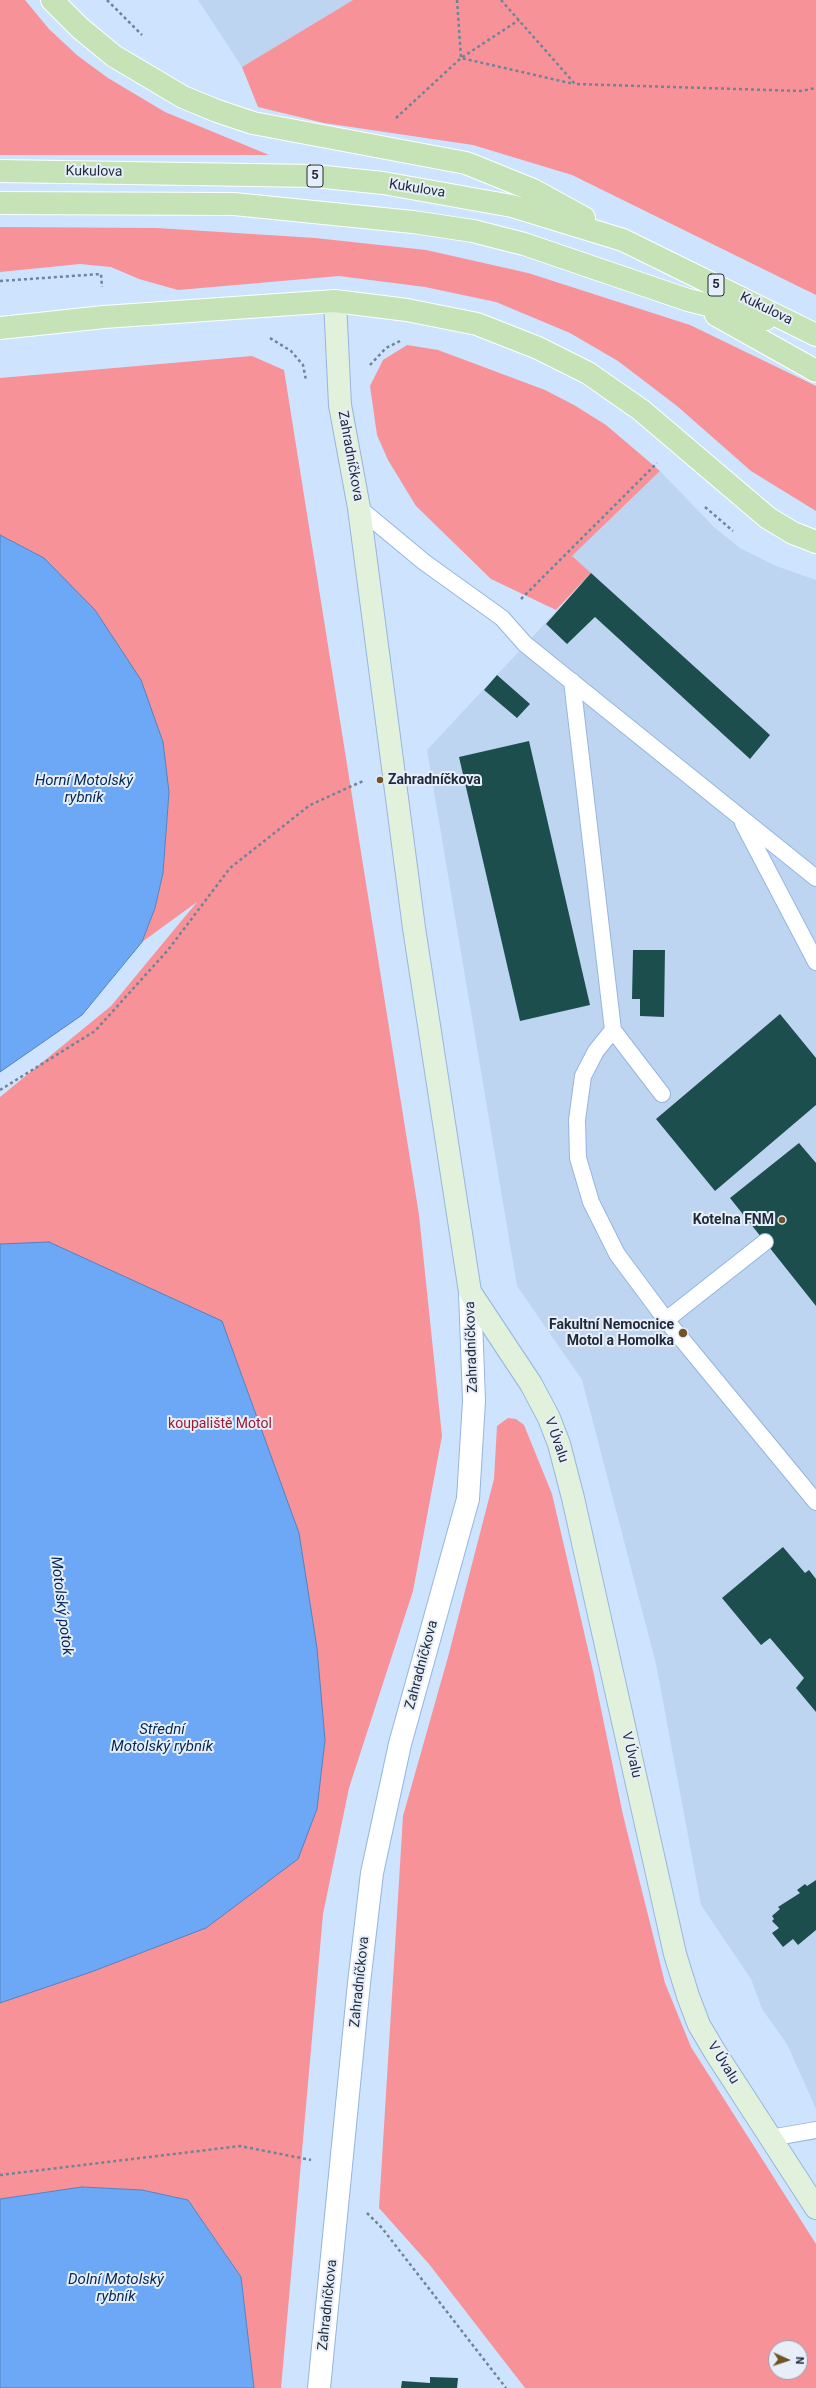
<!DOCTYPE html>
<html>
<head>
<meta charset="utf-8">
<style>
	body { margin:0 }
	#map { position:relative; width:816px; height:2388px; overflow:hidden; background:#cee3fe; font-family:Roboto,sans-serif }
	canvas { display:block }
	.north { position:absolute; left:768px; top:2340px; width:40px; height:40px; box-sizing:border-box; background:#e8eef8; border:1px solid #97a0ac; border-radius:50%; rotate:93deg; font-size:11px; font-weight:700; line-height:16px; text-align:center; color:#1e2a3b }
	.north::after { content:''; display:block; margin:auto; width:14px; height:18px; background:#705327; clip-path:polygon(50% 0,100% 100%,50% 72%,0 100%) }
</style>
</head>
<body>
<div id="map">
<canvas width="816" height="2388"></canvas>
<div class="north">N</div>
</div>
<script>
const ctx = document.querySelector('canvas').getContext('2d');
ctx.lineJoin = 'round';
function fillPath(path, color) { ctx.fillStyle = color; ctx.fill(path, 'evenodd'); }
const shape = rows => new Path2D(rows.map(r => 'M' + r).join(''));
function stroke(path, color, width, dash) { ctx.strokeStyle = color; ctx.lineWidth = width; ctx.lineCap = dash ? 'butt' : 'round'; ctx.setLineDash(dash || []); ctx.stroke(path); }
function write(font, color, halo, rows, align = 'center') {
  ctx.font = font + ' Roboto,sans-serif'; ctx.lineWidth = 4; ctx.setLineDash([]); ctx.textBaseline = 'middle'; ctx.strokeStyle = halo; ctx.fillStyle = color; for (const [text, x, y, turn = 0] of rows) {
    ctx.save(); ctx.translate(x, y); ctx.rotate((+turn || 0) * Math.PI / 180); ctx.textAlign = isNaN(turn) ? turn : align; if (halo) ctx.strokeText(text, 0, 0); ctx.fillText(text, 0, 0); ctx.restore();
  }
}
const built = shape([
	[198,0,353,0,242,67],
	[660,471,714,527,740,548,776,566,816,580,816,2109,787,2044,762,2009,751,1979,701,1905,656,1664,582,1380,517,1286,427,750,591,574,572,556]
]);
const green = shape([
	[0,0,25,0,49,29,78,56,108,78,165,112,269,155,0,155],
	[353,0,816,0,816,295,572,175,473,145,324,123,258,107,242,67],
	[0,227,157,228,315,238,426,250,528,273,690,325,816,386,816,511,751,471,677,406,618,361,570,333,496,302,425,287,339,276,178,290,139,279,111,267,80,264,0,272],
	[407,345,438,350,545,390,574,405,606,425,660,471,572,556,591,573,556,610,491,579,416,506,388,460,377,435,370,386,383,360],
	[252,356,284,370,419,1215,442,1436,413,1591,349,1788,323,1914,281,2388,254,2388,241,2277,188,2200,142,2190,82,2187,0,2199,0,1097,111,1006,197,902,142,942,155,908,163,873,169,792,44,558,0,535,0,378],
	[508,1418,516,1419,524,1425,552,1494,594,1675,623,1815,665,1983,691,2047,816,2244,816,2388,525,2388,429,2264,379,2208,403,1816,448,1657,494,1479,497,1426],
	[776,2348,800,2348,800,2372,776,2372]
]);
const water = shape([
	[0,535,44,558,95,610,141,680,163,742,169,792,163,873,155,908,142,942,82,1015,0,1072,0,535],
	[49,1242,222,1321,299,1533,317,1648,325,1740,317,1809,298,1859,206,1928,91,1972,0,2003,0,1244,49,1242],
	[82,2187,142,2190,188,2200,241,2277,254,2388,0,2388,0,2199,82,2187]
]);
const building = shape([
	[591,573,770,735,750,759,595,617,567,644,546,624],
	[497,675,530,704,517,718,484,690],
	[529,741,590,1005,520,1021,459,757],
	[633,950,665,950,664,1017,640,1016,640,999,632,999],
	[780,1014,816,1058,816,1105,715,1191,656,1119],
	[799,1143,816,1163,816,1306,730,1198],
	[783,1547,805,1573,809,1570,816,1579,816,1712,796,1688,804,1678,770,1638,761,1645,722,1598],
	[816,1880,816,1930,798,1945,793,1939,783,1947,772,1933,779,1928,772,1921,774,1919,772,1916,780,1909,778,1907,800,1893,797,1890,805,1884,807,1886],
	[430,2377,458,2378,457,2388,401,2388,402,2381,430,2383]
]);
const path = shape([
	[107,0,142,35],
	[457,0,461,58,574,84],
	[501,0,575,84,801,91,816,88],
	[396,118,461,58,519,20],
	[0,281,101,274,102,287],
	[270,338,291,351,303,365,306,380],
	[370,365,386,348,400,341],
	[705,507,733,531],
	[521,599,657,463],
	[0,1090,95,1031,168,950,230,868,310,805,363,781],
	[0,2175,240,2146,311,2160],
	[367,2213,382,2228,506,2388]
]);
const lane = shape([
	[359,508,424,562,502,618,525,644,816,878],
	[572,681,613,1030,662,1094],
	[743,823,816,962],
	[613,1030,596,1051,583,1076,577,1120,578,1158,591,1202,617,1254,666,1320],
	[765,1242,666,1320,816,1502],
	[770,2138,816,2130]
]);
const street = shape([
	[319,2388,359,1983,372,1873,400,1744,468,1499,474,1401,470,1292]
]);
const secondary = shape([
	[335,301,340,405,359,508,414,928,470,1292,531,1384,549,1418,559,1444,573,1498,675,1954,688,1996,699,2025,715,2052,816,2208]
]);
const primary = shape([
	[52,0,80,28,114,56,183,97,217,111,253,123,466,163,533,190,584,218],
	[0,171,315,176,383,183,512,206,623,240,816,335],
	[0,203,234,204,413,222,473,231,524,244,688,300,766,319],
	[716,315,816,371],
	[0,328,104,317,335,301,407,310,477,324,538,348,588,373,641,410,768,518,793,533,816,542]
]);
const markers = [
	[380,780,4,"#705327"],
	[782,1220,4,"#705327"],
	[683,1333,5,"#705327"]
];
const shields = [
	[315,176,16],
	[716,285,16]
];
const shieldNames = [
	["5",315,176],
	["5",716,285]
];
const streetNames = [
	["Kukulova",94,172,1],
	["Kukulova",417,189,9],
	["Kukulova",766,309,26],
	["Zahradníčkova",350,456,80],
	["Zahradníčkova",472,1347,-92],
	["V Úvalu",556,1440,71],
	["Zahradníčkova",422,1665,-75],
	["V Úvalu",631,1755,77],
	["Zahradníčkova",360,1982,-84],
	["V Úvalu",723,2063,58],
	["Zahradníčkova",328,2305,-84]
];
const poiNames = [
	["Zahradníčkova",388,780,"left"],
	["Kotelna FNM",774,1220],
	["Fakultní Nemocnice",674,1325],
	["Motol a Homolka",674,1341]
];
const parkNames = [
	["koupaliště Motol",220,1424]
];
const waterNames = [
	["Horní Motolský",84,781],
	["rybník",84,798],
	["Motolský potok",61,1606,83],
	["Střední",162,1730],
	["Motolský rybník",162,1747],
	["Dolní Motolský",116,2280],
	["rybník",116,2297]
];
fillPath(built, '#bed5f2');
fillPath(green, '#f79299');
fillPath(water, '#6ca8f6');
stroke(water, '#5582be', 1);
fillPath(building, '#1d4e4e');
stroke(lane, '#95b5e0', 18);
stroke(street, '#95b5e0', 24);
stroke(secondary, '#95b5e0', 24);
stroke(primary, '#fff', 24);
stroke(path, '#728398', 2.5, [3, 3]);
stroke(lane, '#fff', 16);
stroke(street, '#fff', 22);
stroke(secondary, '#e2f1db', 22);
stroke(primary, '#c6e3b8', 22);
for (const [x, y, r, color] of markers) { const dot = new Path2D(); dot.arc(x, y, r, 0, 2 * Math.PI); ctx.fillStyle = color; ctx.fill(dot); stroke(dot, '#e8eef8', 1.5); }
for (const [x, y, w] of shields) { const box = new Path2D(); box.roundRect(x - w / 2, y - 11, w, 22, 3); ctx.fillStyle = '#e8eef8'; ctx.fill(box); stroke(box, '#1e2a3b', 1); }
write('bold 13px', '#1e2a3b', null, shieldNames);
write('14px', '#1e2a3b', '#e8eef8', streetNames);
write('bold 14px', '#1e2a3b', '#e8eef8', poiNames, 'right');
write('14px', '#991a35', '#e8eef8', parkNames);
write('italic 15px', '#002959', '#e8eef8', waterNames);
</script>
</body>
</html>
